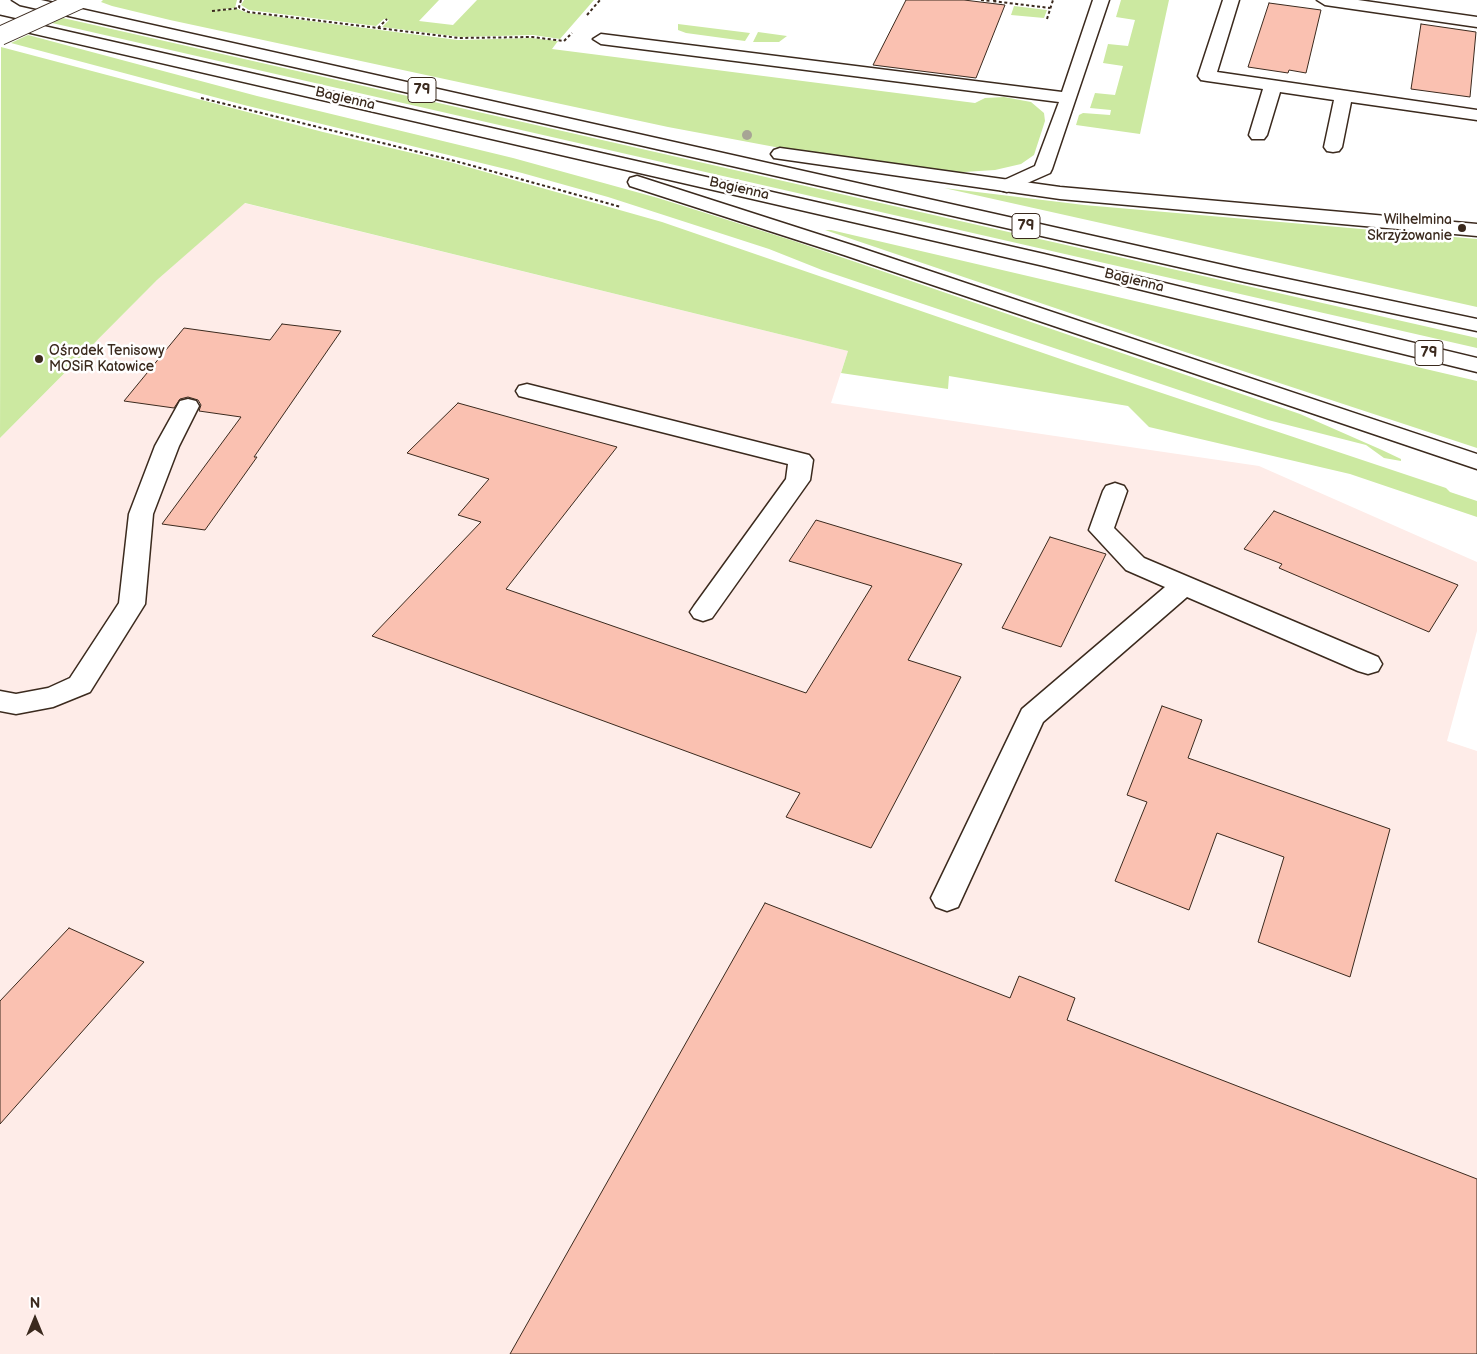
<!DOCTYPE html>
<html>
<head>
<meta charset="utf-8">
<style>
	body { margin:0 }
	#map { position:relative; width:1477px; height:1354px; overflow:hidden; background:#fff; font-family:"Balsamiq Sans",sans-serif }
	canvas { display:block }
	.north { position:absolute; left:10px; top:1294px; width:50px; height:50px; -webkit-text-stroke:4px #fff; paint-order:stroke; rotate:0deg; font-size:14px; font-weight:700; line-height:20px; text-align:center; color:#3b2a1e }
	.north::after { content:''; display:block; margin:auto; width:18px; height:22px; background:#3b2a1e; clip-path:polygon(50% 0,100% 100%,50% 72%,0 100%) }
</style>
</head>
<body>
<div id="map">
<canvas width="1477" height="1354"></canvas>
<div class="north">N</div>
</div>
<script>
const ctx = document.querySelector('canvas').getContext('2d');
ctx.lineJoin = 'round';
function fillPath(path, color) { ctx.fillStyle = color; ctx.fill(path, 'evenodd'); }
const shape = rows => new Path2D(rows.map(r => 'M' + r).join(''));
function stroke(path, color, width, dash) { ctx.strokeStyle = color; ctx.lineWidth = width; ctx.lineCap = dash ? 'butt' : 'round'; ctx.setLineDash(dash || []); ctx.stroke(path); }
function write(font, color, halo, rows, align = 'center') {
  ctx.font = font + ' "Balsamiq Sans",sans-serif'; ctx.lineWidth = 5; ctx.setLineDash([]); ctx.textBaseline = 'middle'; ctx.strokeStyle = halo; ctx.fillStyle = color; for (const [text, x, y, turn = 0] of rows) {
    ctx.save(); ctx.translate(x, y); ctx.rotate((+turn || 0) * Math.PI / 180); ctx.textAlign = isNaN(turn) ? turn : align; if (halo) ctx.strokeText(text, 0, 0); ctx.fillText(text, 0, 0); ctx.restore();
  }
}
const built = shape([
	[244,203,848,351,831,403,1259,466,1477,562,1477,631,1447,741,1477,751,1477,1354,0,1354,0,438,157,280]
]);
const green = shape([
	[103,0,237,0,235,8,211,11,237,9,248,13,458,40,531,38,558,41,552,49,975,103,985,98,1004,97,1031,102,1044,113,1045,121,1034,155,1021,164,995,170,948,173,775,147,668,127,170,20,112,6,101,2],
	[244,0,439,0,419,21,453,25,477,0,594,0,560,39,533,35,461,37,382,27,389,20,387,19,384,19,376,26,249,10,241,5],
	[1121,0,1169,0,1140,134,1076,125,1079,115,1083,113,1110,115,1111,110,1090,108,1095,93,1115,95,1123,66,1103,63,1108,44,1128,46,1135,20,1116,17],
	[1014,6,1047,10,1044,18,1011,15],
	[63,18,1477,338,1477,348,52,23],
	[678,24,750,33,745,41,686,33,678,30],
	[758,32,787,36,779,42,753,42],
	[28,35,257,96,513,158,658,198,794,241,1300,414,1382,450,1401,459,1401,461,1384,458,1366,445,1268,420,822,270,769,249,608,197,522,173,244,105,11,43],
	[1,47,323,132,450,162,662,222,1078,365,1446,488,1450,492,1477,501,1477,517,1350,474,1149,427,1128,406,949,376,948,389,841,373,848,351,245,203,157,280,0,438],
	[944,188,1084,205,1477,239,1477,307],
	[825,230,831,230,1477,381,1477,448,1176,349]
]);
const building = shape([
	[906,0,964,0,1005,5,976,78,873,65,906,0],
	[1269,3,1321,10,1306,73,1289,70,1288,73,1248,67,1269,3],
	[1421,24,1476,32,1470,97,1411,89,1421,24],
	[282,324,341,331,254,457,257,457,205,530,162,524,241,417,199,411,201,405,198,400,188,397,180,399,174,408,124,401,184,328,270,340,282,324],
	[458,403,617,447,506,589,806,693,872,586,789,561,816,520,962,564,908,660,961,677,871,848,786,817,800,793,372,636,481,522,458,515,489,479,407,453,458,403],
	[1274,511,1311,526,1458,585,1429,632,1279,568,1282,564,1244,549,1274,511],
	[1050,537,1106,554,1061,647,1002,628,1050,537],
	[1162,706,1202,720,1188,758,1390,829,1350,977,1258,942,1284,857,1217,833,1189,910,1115,881,1147,802,1127,795,1162,706],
	[765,903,1010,998,1019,976,1075,998,1067,1020,1477,1179,1477,1354,510,1354,765,903],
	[69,928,144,962,0,1124,0,1001,69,928]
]);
const path = shape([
	[241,0,239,7,248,12,459,38,532,37,564,41,572,33],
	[981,0,992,1],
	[996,0,992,1,1050,8],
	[212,11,240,8],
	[587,15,600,0],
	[1047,19,1053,0],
	[378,28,387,19],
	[201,98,455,161,621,207]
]);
const minor = shape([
	[1093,0,1109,0,1052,169,1050,173,1007,192,1000,190,998,186,1000,182,1035,166,1059,102,601,44,593,39,601,34,1062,92,1093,0],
	[1223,0,1239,0,1217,72,1477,110,1477,120,1351,102,1342,147,1339,151,1333,152,1327,151,1324,147,1334,100,1280,92,1267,135,1264,139,1252,139,1249,135,1263,89,1207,81,1201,80,1198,76,1223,0],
	[1317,0,1358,0,1477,17,1477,27,1325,5,1317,0],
	[527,384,809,455,813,460,810,480,712,618,703,621,694,618,690,612,694,606,786,479,788,464,519,396,516,391,519,386,527,384],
	[188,399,196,401,199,406,179,446,153,514,145,604,90,692,53,707,16,714,0,711,0,691,16,694,48,688,70,678,119,603,129,514,155,446,180,401,188,399],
	[1115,483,1124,486,1127,491,1114,528,1144,558,1378,657,1382,664,1378,671,1368,674,1358,671,1187,597,1043,722,958,907,947,911,936,907,931,898,1022,709,1165,587,1126,570,1089,530,1103,491,1106,486,1115,483]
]);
const major = shape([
	[12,0,41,0,1245,270,1477,319,1477,331,1245,282,20,5,12,0],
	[0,16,1044,254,1477,358,1477,372,1044,266,0,26,0,16],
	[780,148,1060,187,1477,224,1477,236,1060,199,774,158,771,154,774,150,780,148],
	[637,176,858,247,1477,454,1477,469,844,255,630,186,628,182,630,178,637,176]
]);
const minorBridge = shape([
	[0,36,79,0]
]);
const trees = [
	[747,135]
];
const markers = [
	[1462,228,5,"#3b2a1e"],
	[39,359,5,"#3b2a1e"]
];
const farStreetnames = [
	["Bagienna",345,99,13],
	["Bagienna",739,189,13],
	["Bagienna",1134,281,14]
];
const farPoinames = [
	["Wilhelmina",1452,220],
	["Skrzyżowanie",1452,236],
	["Ośrodek Tenisowy",49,351,"left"],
	["MOSiR Katowice",49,367,"left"]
];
const shields = [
	[422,90,28],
	[1026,226,28],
	[1429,353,28]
];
const shieldNames = [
	["79",422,90],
	["79",1026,226],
	["79",1429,353]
];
fillPath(built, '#feece8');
fillPath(green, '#cce9a1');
fillPath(building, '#fac1b1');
stroke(building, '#3b2a1e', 1);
stroke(minor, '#3b2a1e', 3);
stroke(major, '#3b2a1e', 3);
stroke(path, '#3b2a1e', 2, [3, 2.5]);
fillPath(minor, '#fff');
fillPath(major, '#fff');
stroke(minorBridge, '#3b2a1e', 20, []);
stroke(minorBridge, '#fff', 18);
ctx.fillStyle = '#a7a495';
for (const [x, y] of trees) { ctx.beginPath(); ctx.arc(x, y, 5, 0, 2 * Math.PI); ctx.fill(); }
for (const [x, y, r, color] of markers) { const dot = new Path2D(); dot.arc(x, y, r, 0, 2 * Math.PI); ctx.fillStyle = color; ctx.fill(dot); stroke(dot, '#fff', 2); }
write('14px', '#3b2a1e', '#fff', farStreetnames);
write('14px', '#3b2a1e', '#fff', farPoinames, 'right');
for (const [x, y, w] of shields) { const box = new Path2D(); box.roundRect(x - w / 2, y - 12.5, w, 25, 4); ctx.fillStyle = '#fff'; ctx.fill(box); stroke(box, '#3b2a1e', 1); }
write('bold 15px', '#3b2a1e', null, shieldNames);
</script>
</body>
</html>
